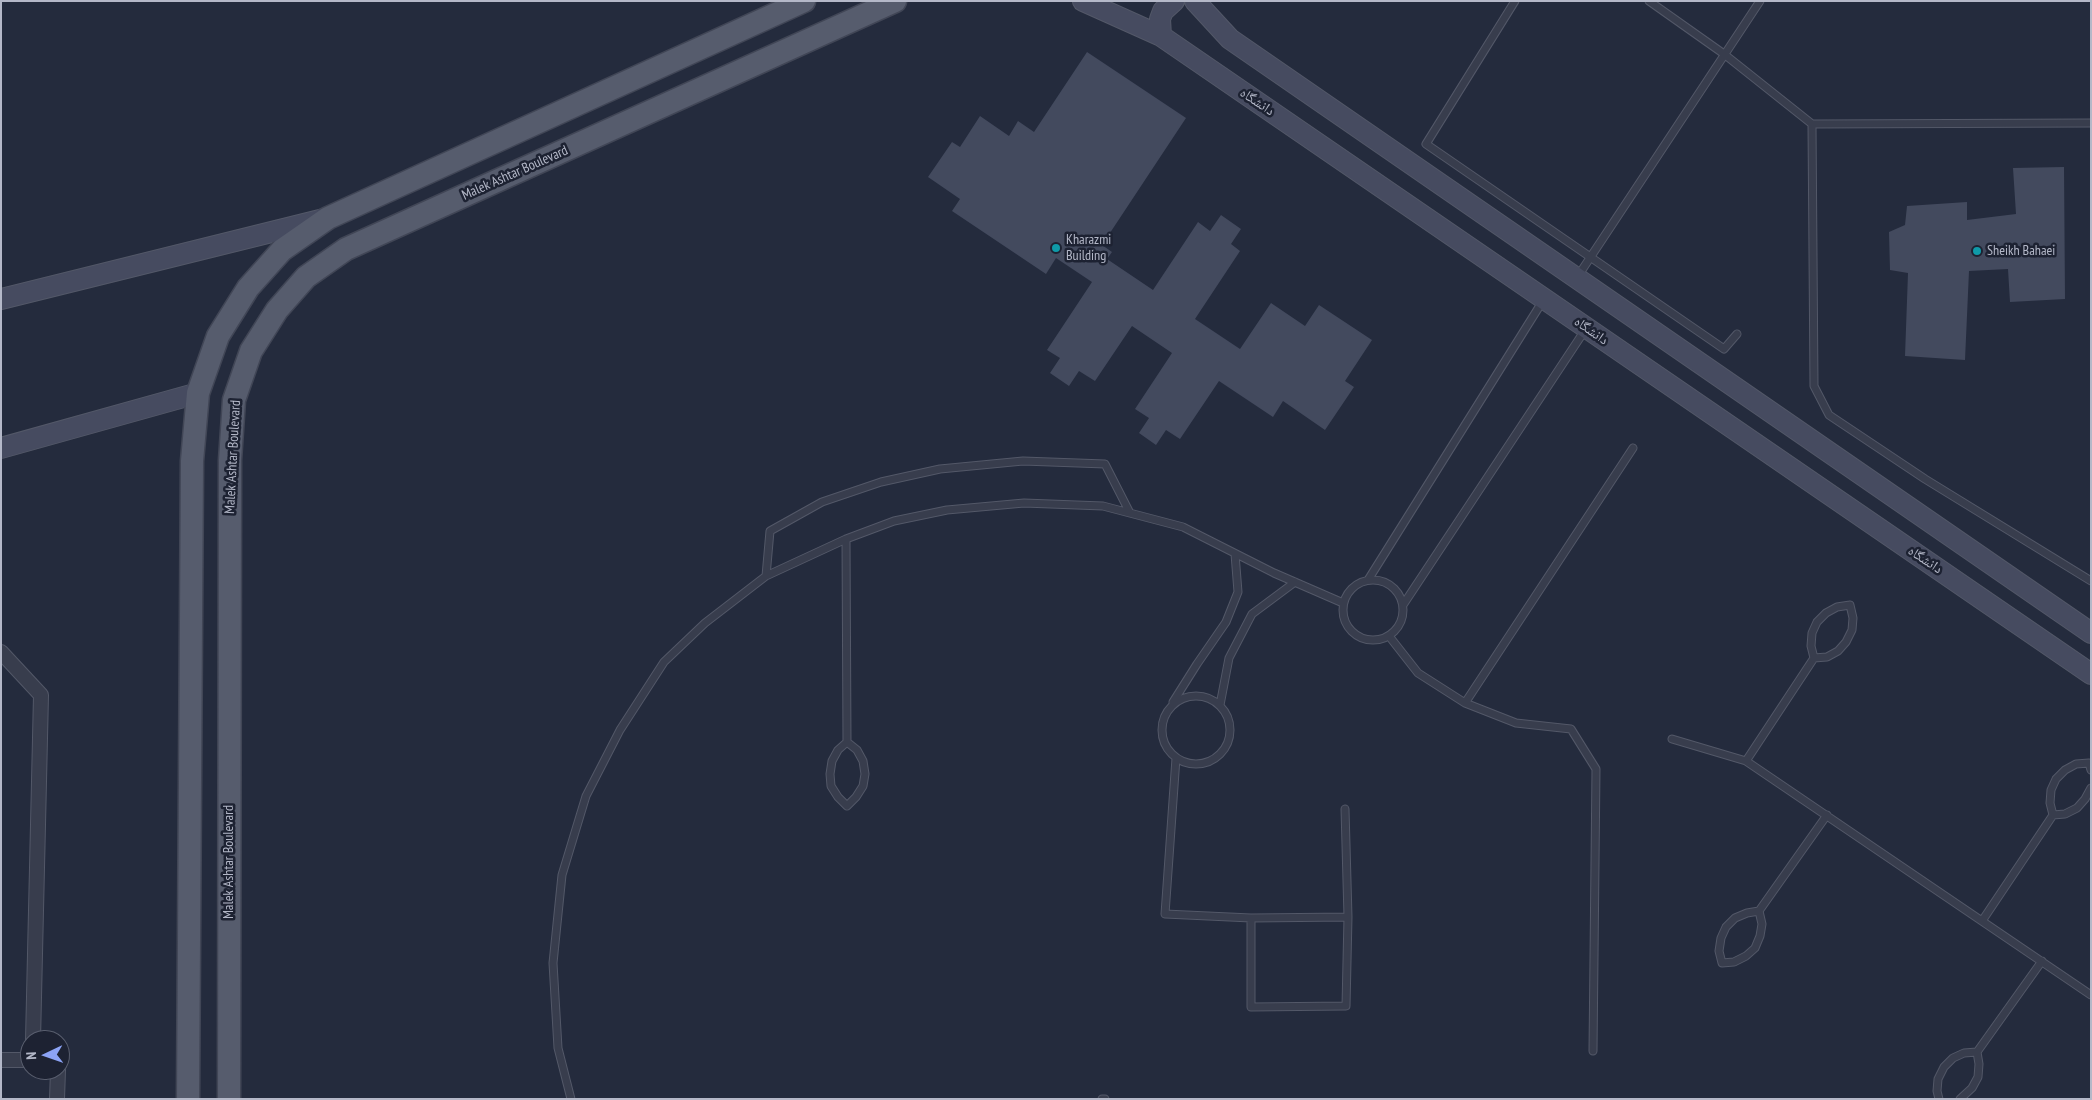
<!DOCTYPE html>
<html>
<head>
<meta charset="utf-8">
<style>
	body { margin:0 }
	#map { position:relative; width:2092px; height:1100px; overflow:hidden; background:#242b3d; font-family:"PT Sans Narrow",sans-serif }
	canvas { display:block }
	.frame { position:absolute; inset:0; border:2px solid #b4b8c8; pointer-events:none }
	.north { position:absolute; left:20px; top:1030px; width:50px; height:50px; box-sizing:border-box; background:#1d2232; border:1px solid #595e6e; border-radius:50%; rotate:267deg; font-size:14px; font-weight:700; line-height:20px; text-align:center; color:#b4b8c8 }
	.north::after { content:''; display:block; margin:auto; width:18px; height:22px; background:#8ca3f5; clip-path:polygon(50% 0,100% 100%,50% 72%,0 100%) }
</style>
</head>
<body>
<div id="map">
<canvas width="2092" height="1100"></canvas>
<div class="frame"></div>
<div class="north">N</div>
</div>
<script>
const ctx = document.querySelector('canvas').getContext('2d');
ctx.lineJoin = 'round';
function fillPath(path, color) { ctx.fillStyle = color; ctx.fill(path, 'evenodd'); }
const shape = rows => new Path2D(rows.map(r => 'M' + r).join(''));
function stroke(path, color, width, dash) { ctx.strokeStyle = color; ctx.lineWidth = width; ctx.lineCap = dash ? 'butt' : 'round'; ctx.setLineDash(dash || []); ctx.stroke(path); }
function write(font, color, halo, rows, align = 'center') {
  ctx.font = font + ' "PT Sans Narrow","Noto Naskh Arabic",sans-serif'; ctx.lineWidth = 5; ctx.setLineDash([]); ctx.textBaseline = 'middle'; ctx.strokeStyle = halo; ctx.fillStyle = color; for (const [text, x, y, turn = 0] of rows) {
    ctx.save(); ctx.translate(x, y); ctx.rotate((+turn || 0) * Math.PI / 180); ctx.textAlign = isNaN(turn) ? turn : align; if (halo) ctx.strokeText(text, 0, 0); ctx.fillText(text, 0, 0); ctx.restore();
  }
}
const building = shape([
	[1087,52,1186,118,1102,245,1112,252,1107,259,1153,290,1198,222,1210,231,1221,215,1241,229,1231,244,1240,251,1195,319,1240,349,1271,303,1305,326,1319,305,1372,340,1345,381,1354,387,1325,430,1283,401,1273,417,1219,381,1180,439,1166,430,1156,445,1139,433,1149,418,1135,409,1172,353,1132,326,1095,381,1079,371,1069,386,1050,373,1060,358,1047,350,1092,282,1056,258,1046,274,952,211,960,199,928,177,952,142,960,147,980,116,1009,136,1018,121,1034,132],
	[2064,167,2065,299,2010,302,2008,269,1969,271,1965,360,1905,356,1908,273,1890,270,1889,232,1905,225,1907,206,1967,202,1967,220,2016,214,2013,168]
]);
const service = shape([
	[1515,1,1426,144,1724,349,1737,334],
	[1649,1,1724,54,1812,124,1814,386,1829,415,1925,479,2091,581],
	[1812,124,2091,123],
	[1578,276,1760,1],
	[846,539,847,742],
	[766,576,770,531,822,502,881,482,940,469,1023,461,1105,464,1130,513],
	'1343 610a30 30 0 1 1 60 0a30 30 0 1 1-60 0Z',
	[1368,580,1544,299],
	[1403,605,1585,330],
	[1850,605,1853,618,1852,630,1846,642,1838,651,1827,657,1814,658,1811,646,1812,633,1817,622,1826,613,1837,607,1850,605],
	[1389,636,1418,673,1465,703,1516,723,1571,729,1596,769,1593,1051],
	'1162 730a34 34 0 1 1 68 0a34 34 0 1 1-68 0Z',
	[1173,702,1197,664,1226,622,1238,592,1235,554],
	[1465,703,1633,448],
	[1220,705,1229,658,1252,614,1295,582],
	[1672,739,1746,761,2091,995],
	[847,742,857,750,863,761,865,774,863,786,856,797,847,806,838,797,831,786,830,774,832,761,838,750,847,742],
	[1176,758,1165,914,1251,918,1251,1007,1346,1006,1348,917,1345,809],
	[1746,761,1814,658],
	[2091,770,2089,763,2076,764,2065,770,2056,779,2051,790,2050,803,2053,815,2065,814,2077,808,2085,799,2091,788],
	[1759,911,1762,924,1760,936,1755,948,1746,956,1734,962,1722,963,1719,951,1721,938,1726,927,1735,918,1747,913,1759,911],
	[1759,911,1827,815],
	[1251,918,1348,917],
	[1982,921,2053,815],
	[1977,1052,2042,961],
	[571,1099,558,1048,553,963,562,875,586,796,620,730,664,662,705,623,766,576,846,539,894,521,947,510,1024,503,1103,506,1183,527,1274,573,1343,603],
	[1102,1099,1105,1099],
	[1939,1099,1937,1091,1938,1079,1944,1067,1953,1058,1964,1053,1977,1052,1979,1064,1978,1077,1972,1088,1960,1099]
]);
const minor = shape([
	[1,652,41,695,33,1040],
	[1,1060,30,1060],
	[57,1099,58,1070]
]);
const secondary = shape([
	[1083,1,1161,36,2091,674],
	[1195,1,1230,39,2091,633],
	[1161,36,1160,19,1163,11,1174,1],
	[1,299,324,219],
	[1,448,198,393]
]);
const primary = shape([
	[188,1099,192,461,198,393,218,336,248,288,282,250,328,218,804,1],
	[229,1099,230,460,234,400,251,351,277,310,306,277,346,249,895,1]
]);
const markers = [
	[1056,248,5,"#0f9aa8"],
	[1977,251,5,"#0f9aa8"]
];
const streetNames = [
	["دانشگاه",1257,102,34],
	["Malek Ashtar Boulevard",515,173,-24],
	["دانشگاه",1591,331,35],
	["Malek Ashtar Boulevard",233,457,-87],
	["دانشگاه",1925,560,34],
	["Malek Ashtar Boulevard",229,862,-90]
];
const poiNames = [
	["Kharazmi",1066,240],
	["Building",1066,256],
	["Sheikh Bahaei",1987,251]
];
fillPath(building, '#434a5e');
stroke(service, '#535868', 9);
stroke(minor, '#535868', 16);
stroke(secondary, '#535868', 22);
stroke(primary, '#414656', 25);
stroke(service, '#383d4d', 7);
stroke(minor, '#383d4d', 14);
stroke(secondary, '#464b60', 20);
stroke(primary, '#565c6d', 22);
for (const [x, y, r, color] of markers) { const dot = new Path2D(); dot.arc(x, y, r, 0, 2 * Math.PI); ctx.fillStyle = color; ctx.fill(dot); stroke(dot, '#1d2232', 2); }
write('14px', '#b4b8c8', '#1d2232', streetNames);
write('14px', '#b4b8c8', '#1d2232', poiNames, 'left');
</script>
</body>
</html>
